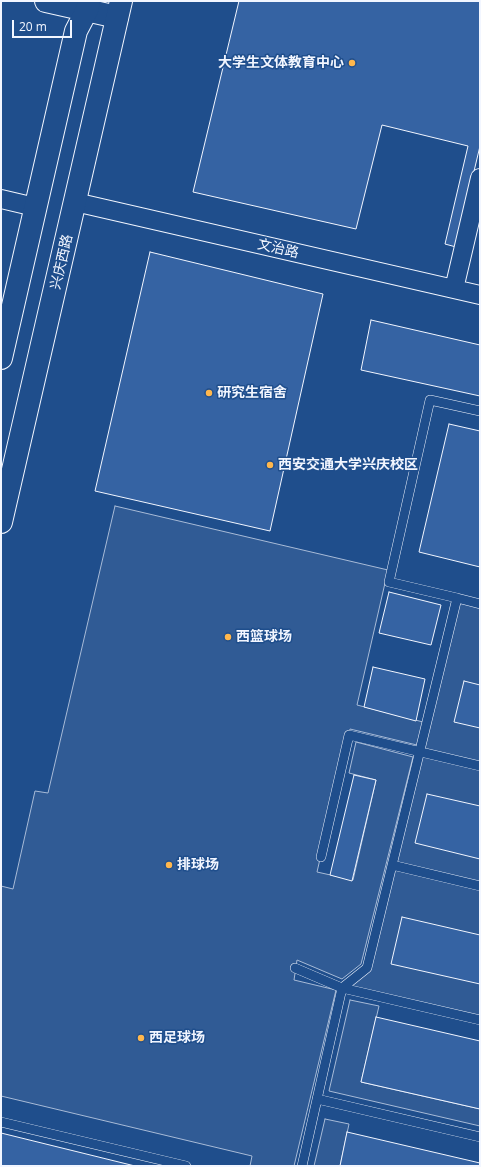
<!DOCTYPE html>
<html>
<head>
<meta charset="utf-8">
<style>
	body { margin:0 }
	#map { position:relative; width:481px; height:1167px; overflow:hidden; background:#1f4e8c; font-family:"Open Sans",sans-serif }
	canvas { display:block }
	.frame { position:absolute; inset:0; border:2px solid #f2f6ff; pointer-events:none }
	.scale { position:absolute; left:12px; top:20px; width:60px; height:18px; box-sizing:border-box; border:2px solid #f2f6ff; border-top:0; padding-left:5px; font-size:12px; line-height:14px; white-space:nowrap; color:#f2f6ff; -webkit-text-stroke:3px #1f4e8c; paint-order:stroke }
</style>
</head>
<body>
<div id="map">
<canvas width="481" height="1167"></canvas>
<div class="frame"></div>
<div class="scale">20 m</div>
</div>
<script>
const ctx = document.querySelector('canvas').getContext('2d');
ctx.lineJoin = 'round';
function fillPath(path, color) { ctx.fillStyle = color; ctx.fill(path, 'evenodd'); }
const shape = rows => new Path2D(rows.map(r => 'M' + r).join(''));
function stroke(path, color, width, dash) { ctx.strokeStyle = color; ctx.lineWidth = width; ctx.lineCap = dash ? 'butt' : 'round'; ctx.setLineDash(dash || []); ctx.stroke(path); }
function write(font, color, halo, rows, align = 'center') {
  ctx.font = font + ' "Open Sans","Noto Sans SC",sans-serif'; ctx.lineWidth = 3; ctx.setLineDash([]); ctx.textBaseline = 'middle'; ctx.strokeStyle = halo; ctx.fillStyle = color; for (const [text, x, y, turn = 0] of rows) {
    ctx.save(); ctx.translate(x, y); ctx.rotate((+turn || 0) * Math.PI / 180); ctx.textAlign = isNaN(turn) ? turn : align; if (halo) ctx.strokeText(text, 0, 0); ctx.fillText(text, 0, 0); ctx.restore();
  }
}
const built = shape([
	[115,506,388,570,357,705,427,723,457,598,480,604,480,1020,342,988,367,968,421,746,350,729,317,872,353,880,376,780,349,773,356,742,413,757,361,964,342,979,297,960,294,980,336,990,294,1166,250,1166,252,1156,1,1096,1,886,13,889,35,791,48,793,115,506],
	[350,1000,379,1006,361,1082,480,1109,480,1126,329,1091,350,1000],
	[325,1119,349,1124,340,1166,314,1166,325,1119]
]);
const building = shape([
	[239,1,480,1,480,146,456,247,445,244,468,146,382,125,356,229,193,192,239,1],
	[150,252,323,294,270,531,95,491,150,252],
	[371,320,480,345,480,396,361,370,371,320],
	[449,424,480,431,480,567,419,552,449,424],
	[389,592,441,605,431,645,379,633,389,592],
	[373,667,425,679,416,721,364,707,373,667],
	[464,681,480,685,480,728,454,722,464,681],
	[354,775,376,780,352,881,330,875,354,775],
	[427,794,480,806,480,859,415,843,427,794],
	[402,917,480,935,480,984,391,964,402,917],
	[376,1017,480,1041,480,1109,361,1082,376,1017],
	[347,1132,480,1163,480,1166,340,1166,347,1132],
	[1,1133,135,1166,1,1166,1,1133]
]);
const service = shape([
	[457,598,389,582,430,400,480,411],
	[321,857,349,735,480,766],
	[392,865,480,886],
	[295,968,342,988,480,1020],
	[317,1099,480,1137],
	[1,1122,186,1166],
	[302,1166,342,988,367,968,457,598,480,604]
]);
const minor = shape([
	[1,199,35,207],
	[75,202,480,295],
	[454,289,480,178]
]);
const tertiary = shape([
	[46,1,117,17]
]);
const secondary = shape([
	[1,358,76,31,87,10,89,1],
	[1,522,121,1]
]);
const markers = [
	[352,63,4,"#ffb74d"],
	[209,393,4,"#ffb74d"],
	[270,465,4,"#ffb74d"],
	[228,637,4,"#ffb74d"],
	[169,865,4,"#ffb74d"],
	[141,1038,4,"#ffb74d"]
];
const poiNames = [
	["大学生文体教育中心",344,63,"right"],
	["研究生宿舍",217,393],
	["西安交通大学兴庆校区",278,465],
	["西篮球场",236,637],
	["排球场",177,865],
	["西足球场",149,1038]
];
const streetNames = [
	["文治路",278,249,13],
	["兴庆西路",62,262,-77]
];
fillPath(built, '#305b95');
stroke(built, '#a8bbd7', 1);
fillPath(building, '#3563a3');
stroke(building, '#f2f6ff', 1);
stroke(service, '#f2f6ff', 10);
stroke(minor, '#f2f6ff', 20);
stroke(tertiary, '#f2f6ff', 24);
stroke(secondary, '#f2f6ff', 24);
stroke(service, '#1f4e8c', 9);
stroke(minor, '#1f4e8c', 18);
stroke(tertiary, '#1f4e8c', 22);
stroke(secondary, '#1f4e8c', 22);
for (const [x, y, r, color] of markers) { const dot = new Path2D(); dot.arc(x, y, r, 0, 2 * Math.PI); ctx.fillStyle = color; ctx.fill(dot); stroke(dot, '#1f4e8c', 1.5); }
write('bold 14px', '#f2f6ff', '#1f4e8c', poiNames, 'left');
write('14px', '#f2f6ff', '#1f4e8c', streetNames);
</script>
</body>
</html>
